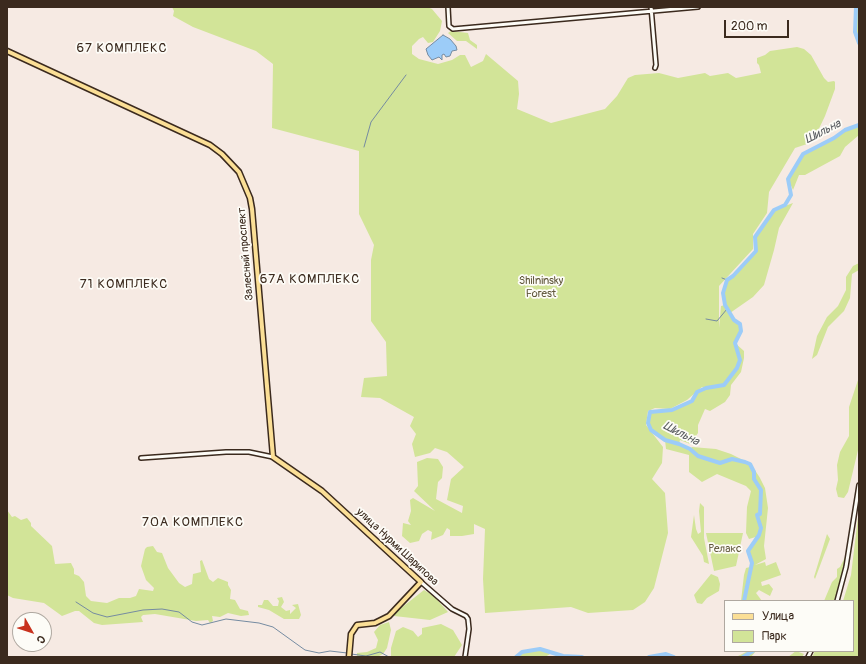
<!DOCTYPE html>
<html>
<head>
<meta charset="utf-8">
<style>
	body { margin:0 }
	#map { position:relative; width:866px; height:664px; overflow:hidden; background:#f6eae3; font-family:Pangolin,sans-serif }
	canvas { display:block }
	.frame { position:absolute; inset:0; border:8px solid #3b2a1e; pointer-events:none }
	.legend { position:absolute; left:724px; top:600px; width:130px; height:52px; box-sizing:border-box; background:#fdfcf7; border:1px solid #afa8a0; margin:0; padding:5px 7px; list-style:none; font-size:12px; color:#3b2a1e }
	.legend li { display:flex; align-items:center; gap:8px; height:20px }
	.legend b { width:20px; border:1px solid #afa8a0 }
	.north { position:absolute; left:12px; top:612px; width:40px; height:40px; box-sizing:border-box; background:#fdfcf7; border:1px solid #afa8a0; border-radius:50%; rotate:129deg; font-size:11px; font-weight:700; line-height:16px; text-align:center; color:#3b2a1e }
	.north::after { content:''; display:block; margin:auto; width:14px; height:18px; background:#c8321e; clip-path:polygon(50% 0,100% 100%,50% 72%,0 100%) }
	.scale { position:absolute; left:724px; top:20px; width:65px; height:18px; box-sizing:border-box; border:2px solid #3b2a1e; border-top:0; padding-left:5px; font-size:12px; line-height:14px; white-space:nowrap; color:#3b2a1e; -webkit-text-stroke:3px #fdfcf7; paint-order:stroke }
</style>
</head>
<body>
<div id="map">
<canvas width="866" height="664"></canvas>
<div class="frame"></div>
<ul class="legend">
<li><b style="height:5px;background:#fbdf96"></b>Улица</li>
<li><b style="height:11px;background:#d2e498"></b>Парк</li>
</ul>
<div class="north">С</div>
<div class="scale">200 m</div>
</div>
<script>
const ctx = document.querySelector('canvas').getContext('2d');
ctx.lineJoin = 'round';
function fillPath(path, color) { ctx.fillStyle = color; ctx.fill(path, 'evenodd'); }
const shape = rows => new Path2D(rows.map(r => 'M' + r).join(''));
function stroke(path, color, width, dash) { ctx.strokeStyle = color; ctx.lineWidth = width; ctx.lineCap = dash ? 'butt' : 'round'; ctx.setLineDash(dash || []); ctx.stroke(path); }
function write(font, color, halo, rows, align = 'center') {
  ctx.font = font + ' Pangolin,sans-serif'; ctx.lineWidth = 3.5; ctx.setLineDash([]); ctx.textBaseline = 'middle'; ctx.strokeStyle = halo; ctx.fillStyle = color; for (const [text, x, y, turn = 0] of rows) {
    ctx.save(); ctx.translate(x, y); ctx.rotate((+turn || 0) * Math.PI / 180); ctx.textAlign = isNaN(turn) ? turn : align; if (halo) ctx.strokeText(text, 0, 0); ctx.fillText(text, 0, 0); ctx.restore();
  }
}
const green = shape([
	[172,7,427,7,432,9,442,21,440,31,433,42,428,43,423,37,419,39,412,46,412,54,419,59,438,64,452,60,460,55,465,55,471,67,483,61,486,54,518,81,519,94,517,109,551,123,605,109,617,96,628,78,635,75,659,73,678,78,705,73,710,76,728,73,736,78,761,73,759,65,757,63,757,58,765,55,770,51,797,47,804,49,811,55,824,78,828,82,834,81,835,82,835,89,825,116,815,137,810,143,795,148,769,192,767,213,753,234,753,249,719,286,719,328,721,306,725,305,723,293,727,280,733,276,756,251,755,237,774,210,793,203,779,228,774,250,764,285,753,297,730,313,734,320,740,324,741,331,735,343,744,351,744,358,741,372,731,385,730,395,725,402,710,411,705,409,698,425,698,433,690,444,680,440,679,444,690,449,692,447,716,449,731,454,751,464,760,478,765,488,768,508,764,546,766,559,755,565,765,562,766,566,776,562,781,575,761,582,762,586,769,584,773,589,770,596,759,590,756,593,762,601,741,601,744,575,746,568,750,567,752,563,748,551,759,536,749,539,746,533,747,507,751,491,746,486,717,474,702,482,689,472,689,455,666,449,665,440,651,430,648,423,650,412,672,410,692,401,697,392,705,388,702,387,687,400,670,409,655,408,648,411,646,425,663,447,662,463,652,479,665,493,668,533,654,588,645,602,633,610,588,613,571,607,485,613,483,579,485,529,474,524,474,534,462,536,450,536,450,530,447,528,443,535,431,540,432,532,428,530,422,534,419,541,410,543,402,536,403,523,411,525,408,521,411,511,410,500,413,498,435,511,414,491,418,486,417,462,427,458,438,459,443,467,442,478,438,482,436,499,462,513,463,506,447,500,451,479,464,467,447,452,435,448,430,453,415,457,412,444,416,434,410,426,414,417,380,398,361,397,364,378,387,376,386,342,371,321,371,260,374,245,359,214,359,151,272,128,273,64,256,51,193,27,173,16,174,11],
	[856,7,859,7,859,43,855,32],
	[451,31,468,33,470,40,477,45,477,49,466,41,457,41,448,33],
	[859,125,859,135,845,147,840,156,805,175,799,175,793,190,788,179,803,154,834,138,845,130],
	[859,263,859,270,852,274,850,298,844,311,828,327,817,355,812,359,817,336,827,317,838,306,846,290,846,277,853,266],
	[859,377,859,446,848,492,844,498,838,497,836,489,838,480,837,465,840,452,849,436,849,407],
	[700,503,704,507,704,538,709,564,704,562,703,556,691,537,694,515,696,529,698,534,701,532,699,511],
	[859,509,859,657,812,657,815,651,853,651,853,601,843,601,851,575],
	[7,510,12,517,15,516,21,520,27,518,31,523,31,526,52,546,55,564,71,563,74,569,74,574,79,576,84,582,86,596,91,601,107,603,119,598,130,598,136,596,139,589,153,591,154,588,146,580,141,566,145,549,147,547,153,546,157,552,162,553,168,568,179,583,185,587,192,584,193,574,201,572,200,561,202,560,209,579,213,582,218,578,228,582,228,585,231,590,230,599,235,600,240,609,248,611,249,615,241,616,228,613,220,617,212,616,213,621,210,623,208,620,196,621,155,614,143,615,141,617,143,622,102,625,94,623,79,611,75,611,62,616,44,603,13,598,7,595],
	[706,533,743,533,736,566,714,571],
	[827,534,830,539,815,579,814,577],
	[845,557,847,558,841,582,834,601,824,601,832,582,837,577,837,569,840,567],
	[711,574,718,577,720,584,719,591,707,598,702,604,697,603,694,595],
	[424,590,434,596,448,612,430,620,394,616,396,612],
	[282,597,284,602,281,607,286,611,290,610,290,614,296,608,292,605,298,604,301,615,299,619,284,619,269,610,258,607,258,605,262,605,264,600,268,600,273,606,278,606,279,601,277,598],
	[389,622,391,630,387,648,383,654,377,657,357,657,357,653,367,652,376,648,378,640,374,632,380,625],
	[441,624,453,630,462,645,454,657,391,656,391,648,396,631,403,627,413,631,418,637,422,634,422,628],
	[540,649,552,653,545,657,516,657,522,652],
	[748,651,756,651,751,657,736,657],
	[796,651,804,654,802,657,788,657]
]);
const water = shape([
	[443,35,450,39,456,46,457,50,452,51,450,56,446,57,444,54,442,55,442,60,439,57,432,60,428,55,426,49,443,35]
]);
const stream = shape([
	[364,147,371,122,406,75],
	[722,278,727,280],
	[706,319,717,321,727,309],
	[76,602,93,613,107,617,143,610,162,609,179,612,192,622,202,625,226,619,259,623,273,627,305,650,319,653,330,651,347,653],
	[351,654,366,656,380,652,389,657]
]);
const river = shape([
	[856,7,855,32,859,43],
	[744,601,752,563,748,551,759,535,761,528,757,515,760,514,761,490,754,479,754,472,750,464,745,462,732,459,720,463,698,456,690,449,679,444,665,440,651,430,648,423,650,412,672,410,692,401,697,392,706,388,724,385,737,368,740,360,735,343,741,331,740,324,734,320,725,305,723,293,727,280,733,276,756,251,755,237,774,210,785,205,791,195,788,179,803,154,834,138,845,130,859,125],
	[516,657,522,652,540,649,563,656,582,657],
	[649,657,666,654,674,657],
	[743,657,753,651]
]);
const minor = shape([
	[448,7,449,26,453,29,698,7],
	[651,7,656,65,655,68],
	[141,458,226,452,249,452,273,457],
	[421,582,452,609,466,616,468,619,469,629,465,657],
	[837,601,846,567,859,485],
	[808,657,811,651]
]);
const major = shape([
	[7,51,210,145,222,154,239,172,250,198,252,209,273,457,322,491,421,582,389,616,375,623,357,625,351,634,349,657]
]);
const streetNames = [
	["Залесный проспект",246,254,-95],
	["улица Нурми Шарипова",397,547,43]
];
const parkNames = [
	["Shilninsky",541,281],
	["Forest",541,294],
	["Релакс",725,549]
];
const waterNames = [
	["Шильна",823,132,-27],
	["Шильна",681,434,27]
];
const quarterNames = [
	["67 КОМПЛЕКС",122,49],
	["67А КОМПЛЕКС",310,280],
	["71 КОМПЛЕКС",124,285],
	["70А КОМПЛЕКС",193,523]
];
fillPath(green, '#d2e498');
fillPath(water, '#9cccf8');
stroke(water, '#758ba1', 1);
stroke(stream, '#758ba1', 1);
stroke(river, '#9cccf8', 4);
stroke(minor, '#3b2a1e', 6);
stroke(major, '#3b2a1e', 7);
stroke(minor, '#fdfcf7', 3);
stroke(major, '#fbdf96', 4);
write('11px', '#3b2a1e', '#fdfcf7', streetNames);
write('11px', '#61583c', '#fdfcf7', parkNames);
write('italic 12px', '#585b5f', '#fdfcf7', waterNames);
ctx.letterSpacing = '1px';
write('13px', '#3b2a1e', '#fdfcf7', quarterNames);
ctx.letterSpacing = '0px';
</script>
</body>
</html>
